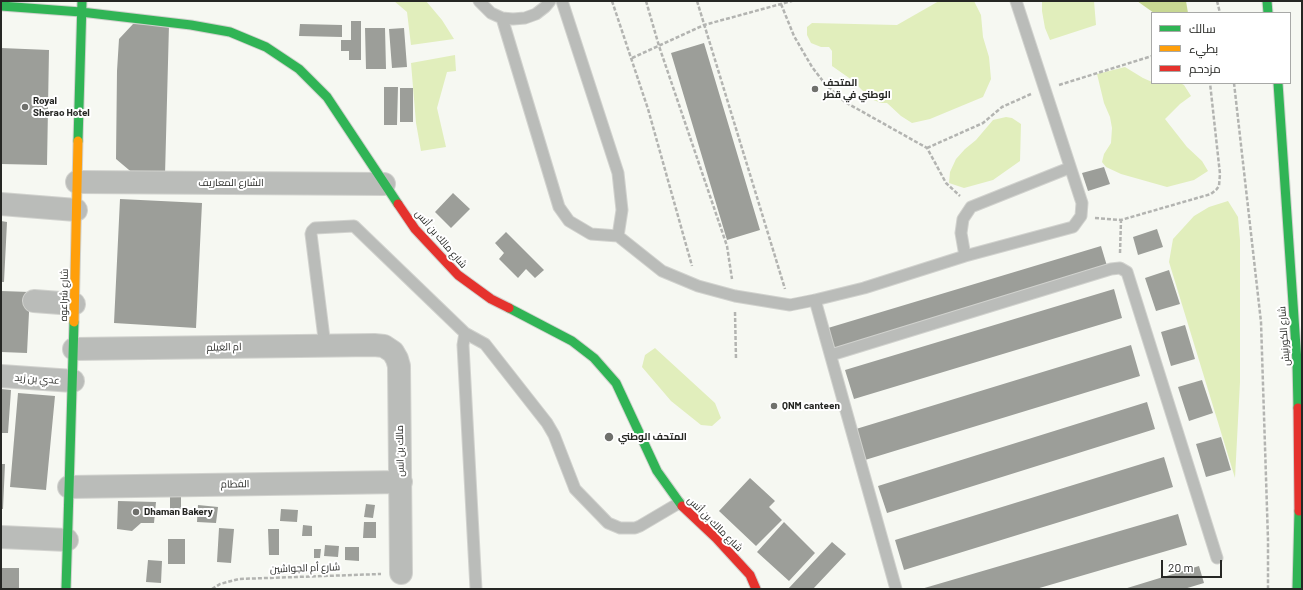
<!DOCTYPE html>
<html>
<head>
<meta charset="utf-8">
<style>
	body { margin:0 }
	#map { position:relative; width:1303px; height:590px; overflow:hidden; background:#f6f8f2; font-family:Barlow,Cairo,sans-serif }
	canvas { display:block }
	.frame { position:absolute; inset:0; border:2px solid #262724; pointer-events:none }
	.legend { position:absolute; left:1151px; top:12px; width:140px; height:72px; box-sizing:border-box; background:#fff; border:1px solid #a8a9a7; margin:0; padding:5px 7px; list-style:none; font-size:12px; color:#262724 }
	.legend li { display:flex; align-items:center; gap:8px; height:20px }
	.legend b { width:20px; border:1px solid #a8a9a7 }
	.scale { position:absolute; left:1161px; top:560px; width:61px; height:18px; box-sizing:border-box; border:2px solid #262724; border-top:0; padding-left:5px; font-size:12px; line-height:14px; white-space:nowrap; color:#262724; -webkit-text-stroke:3px #fff; paint-order:stroke }
</style>
</head>
<body>
<div id="map">
<canvas width="1303" height="590"></canvas>
<div class="frame"></div>
<ul class="legend">
<li><b style="height:5px;background:#30b455"></b>سالك</li>
<li><b style="height:5px;background:#ff9f0a"></b>بطيء</li>
<li><b style="height:5px;background:#e5322d"></b>مزدحم</li>
</ul>
<div class="scale">20 m</div>
</div>
<script>
const ctx = document.querySelector('canvas').getContext('2d');
ctx.lineJoin = 'round';
function fillPath(path, color) { ctx.fillStyle = color; ctx.fill(path, 'evenodd'); }
const shape = rows => new Path2D(rows.map(r => 'M' + r).join(''));
function stroke(path, color, width, dash) { ctx.strokeStyle = color; ctx.lineWidth = width; ctx.lineCap = dash ? 'butt' : 'round'; ctx.setLineDash(dash || []); ctx.stroke(path); }
function write(font, color, halo, rows, align = 'center') {
  ctx.font = font + ' Barlow,Cairo,sans-serif'; ctx.lineWidth = 4; ctx.setLineDash([]); ctx.textBaseline = 'middle'; ctx.strokeStyle = halo; ctx.fillStyle = color; for (const [text, x, y, turn = 0] of rows) {
    ctx.save(); ctx.translate(x, y); ctx.rotate((+turn || 0) * Math.PI / 180); ctx.textAlign = isNaN(turn) ? turn : align; if (halo) ctx.strokeText(text, 0, 0); ctx.fillText(text, 0, 0); ctx.restore();
  }
}
const green = shape([
	[394,1,426,1,442,20,454,39,411,45,407,12],
	[939,1,974,1,981,15,983,37,989,57,991,79,983,97,930,119,912,123,901,116,887,103,881,103,871,99,852,80,832,66,832,51,829,47,821,47,811,43,807,35,807,27,812,23,897,25],
	[1042,1,1094,1,1096,25,1050,40,1045,28,1042,11],
	[455,55,456,71,447,72,437,108,446,147,421,151,416,123,411,63],
	[1125,67,1143,78,1152,82,1152,83,1180,83,1184,85,1191,96,1180,104,1165,119,1187,147,1202,161,1208,171,1194,180,1167,187,1121,174,1106,167,1102,162,1104,154,1111,143,1112,128,1110,117,1104,103,1097,74],
	[1006,117,1012,118,1021,124,1020,161,993,180,964,188,949,183,950,172,956,159,965,149,976,140,993,120],
	[1228,201,1238,217,1240,240,1240,382,1235,478,1169,262,1173,239,1194,216,1209,207],
	[655,348,715,403,721,418,712,426,701,425,671,401,642,367,645,355]
]);
const water = shape([
	[1137,1,1186,1,1188,13,1154,13]
]);
const building = shape([
	[351,21,361,21,361,60,349,60,349,51,341,51,341,40,351,40],
	[133,24,169,25,165,175,135,175,116,159,117,71,119,39],
	[300,24,342,25,342,37,299,36],
	[365,28,385,28,386,69,366,69],
	[404,28,407,67,392,68,389,29],
	[704,43,760,230,727,240,671,53],
	[1,48,49,50,47,165,1,164],
	[384,87,398,87,397,125,384,125],
	[400,88,413,88,413,122,400,122],
	[1104,167,1110,184,1088,191,1082,173],
	[453,193,470,209,451,228,435,212],
	[120,199,202,203,196,328,114,323],
	[1,221,7,222,4,282,1,282],
	[1157,229,1163,247,1138,255,1133,237],
	[506,232,544,270,535,278,526,269,518,278,499,259,504,253,495,243],
	[1101,246,1107,266,834,348,828,328],
	[1169,270,1180,304,1156,311,1145,278],
	[1114,289,1122,318,854,399,845,370],
	[1,291,30,292,27,353,1,352],
	[1185,325,1195,359,1171,366,1161,332],
	[1131,345,1140,376,865,460,856,429],
	[1202,380,1213,413,1189,421,1178,387],
	[1,389,11,390,8,433,1,433],
	[18,393,55,396,46,490,10,487],
	[1147,402,1155,429,887,513,878,486],
	[1221,437,1231,470,1206,477,1196,444],
	[1164,457,1173,487,904,570,895,540],
	[1,464,5,464,3,509,1,509],
	[750,478,775,501,769,507,782,520,756,546,719,511],
	[170,488,181,488,181,509,170,509],
	[118,501,156,502,154,523,141,523,132,531,117,529],
	[366,504,375,505,373,518,364,517],
	[198,505,218,507,216,523,197,522],
	[281,509,298,510,297,522,280,521],
	[1178,514,1187,545,1036,589,921,589],
	[364,522,376,522,376,538,363,538],
	[784,522,815,553,789,581,757,552],
	[303,525,312,526,312,536,302,536],
	[219,528,234,529,231,563,217,562],
	[268,529,279,529,279,555,269,555],
	[168,539,185,539,185,564,168,564],
	[832,542,846,554,813,589,788,589],
	[325,545,339,546,338,557,324,556],
	[345,547,359,547,359,561,345,560],
	[314,549,321,549,320,558,314,558],
	[148,560,162,561,161,583,146,582],
	[1199,566,1204,583,1184,589,1124,589],
	[1,568,19,568,19,589,1,589]
]);
const path = shape([
	[612,1,648,109,692,266],
	[646,1,659,46,727,246,732,279],
	[697,1,785,289],
	[1217,1,1220,13],
	[781,4,794,36,812,67,826,85,845,102,927,148,946,183,960,196],
	[632,58,704,25,792,1],
	[1234,83,1261,322,1268,540,1268,589],
	[1059,85,1152,56],
	[927,148,983,123,1002,107,1031,94],
	[1095,218,1121,220,1211,194,1216,190,1219,186,1220,174,1210,83],
	[1120,253,1121,220],
	[735,312,736,359],
	[212,589,220,584,239,579,381,574]
]);
const lane = shape([
	[479,1,491,13,502,18,513,19,525,18,536,14,545,7,550,1],
	[562,1,618,173,622,210,618,236],
	[502,18,559,207,569,221,591,234,618,236,662,271,698,286,735,296,790,305,815,300,864,288,965,256,1073,227,1081,216,1082,203,1016,1],
	[965,256,961,233,963,219,971,207,1069,168],
	[815,300,896,589],
	[465,333,485,344,547,423,554,435,575,489,608,523,620,528,635,528,640,526,679,503],
	[325,346,311,234,312,231,315,228,354,226,465,333,463,345,476,589],
	[831,355,1111,269,1120,268,1127,272,1217,558]
]);
const street = shape([
	[77,182,384,184],
	[1,204,76,210],
	[34,301,74,304],
	[74,349,374,345,384,346,393,352,397,359,399,366,401,573],
	[1,376,73,381],
	[69,487,401,482],
	[1,537,67,540]
]);
const fast = shape([
	[1267,1,1268,13],
	[1,6,81,12,191,25,230,32,266,47,299,69,327,97,398,204],
	[1278,83,1297,362,1298,408],
	[78,141,82,1],
	[509,308,572,341,594,358,616,383,657,471,682,506],
	[66,589,74,322],
	[1297,589,1299,511]
]);
const slow = shape([
	[74,322,78,141]
]);
const jam = shape([
	[398,204,415,229,458,275,491,299,509,308],
	[1298,408,1299,511],
	[682,506,716,538,750,575,756,589]
]);
const markers = [
	[815,89,4,"#6f706c"],
	[25,107,4,"#6f706c"],
	[774,406,4,"#6f706c"],
	[609,437,5,"#6f706c"],
	[136,512,4,"#6f706c"]
];
const poiNames = [
	["المتحف",823,83],
	["الوطني في قطر",823,95],
	["Royal",33,101],
	["Sherao Hotel",33,113],
	["QNM canteen",782,406],
	["المتحف الوطني",618,437],
	["Dhaman Bakery",144,512]
];
const streetNames = [
	["الشارع المعاريف",231,183],
	["شارع مالك بن أنس",441,239,49],
	["شارع شراعوه",64,295,-89],
	["شارع الكورنيش",1284,336,-94],
	["ام الغيلم",224,347,-1],
	["عدي بن زيد",37,379,4],
	["مالك بن انس",400,451,-91],
	["الفطام",235,484,-1],
	["شارع مالك بن أنس",715,524,45],
	["شارع أم الجواشين",305,568,-2]
];
fillPath(green, '#e1eebc');
fillPath(water, '#c8d893');
fillPath(building, '#9c9e99');
stroke(lane, '#d1d2ce', 13);
stroke(street, '#d1d2ce', 24);
stroke(fast, '#d1d2ce', 11);
stroke(slow, '#d1d2ce', 11);
stroke(jam, '#d1d2ce', 11);
stroke(path, '#b3b4b1', 2.5, [4, 2]);
stroke(lane, '#babcb9', 11);
stroke(street, '#babcb9', 22);
stroke(fast, '#30b455', 9);
stroke(slow, '#ff9f0a', 9);
stroke(jam, '#e5322d', 9);
for (const [x, y, r, color] of markers) { const dot = new Path2D(); dot.arc(x, y, r, 0, 2 * Math.PI); ctx.fillStyle = color; ctx.fill(dot); stroke(dot, '#fff', 1.5); }
write('bold 10px', '#262724', '#fff', poiNames, 'left');
write('10px', '#262724', '#fff', streetNames);
</script>
</body>
</html>
